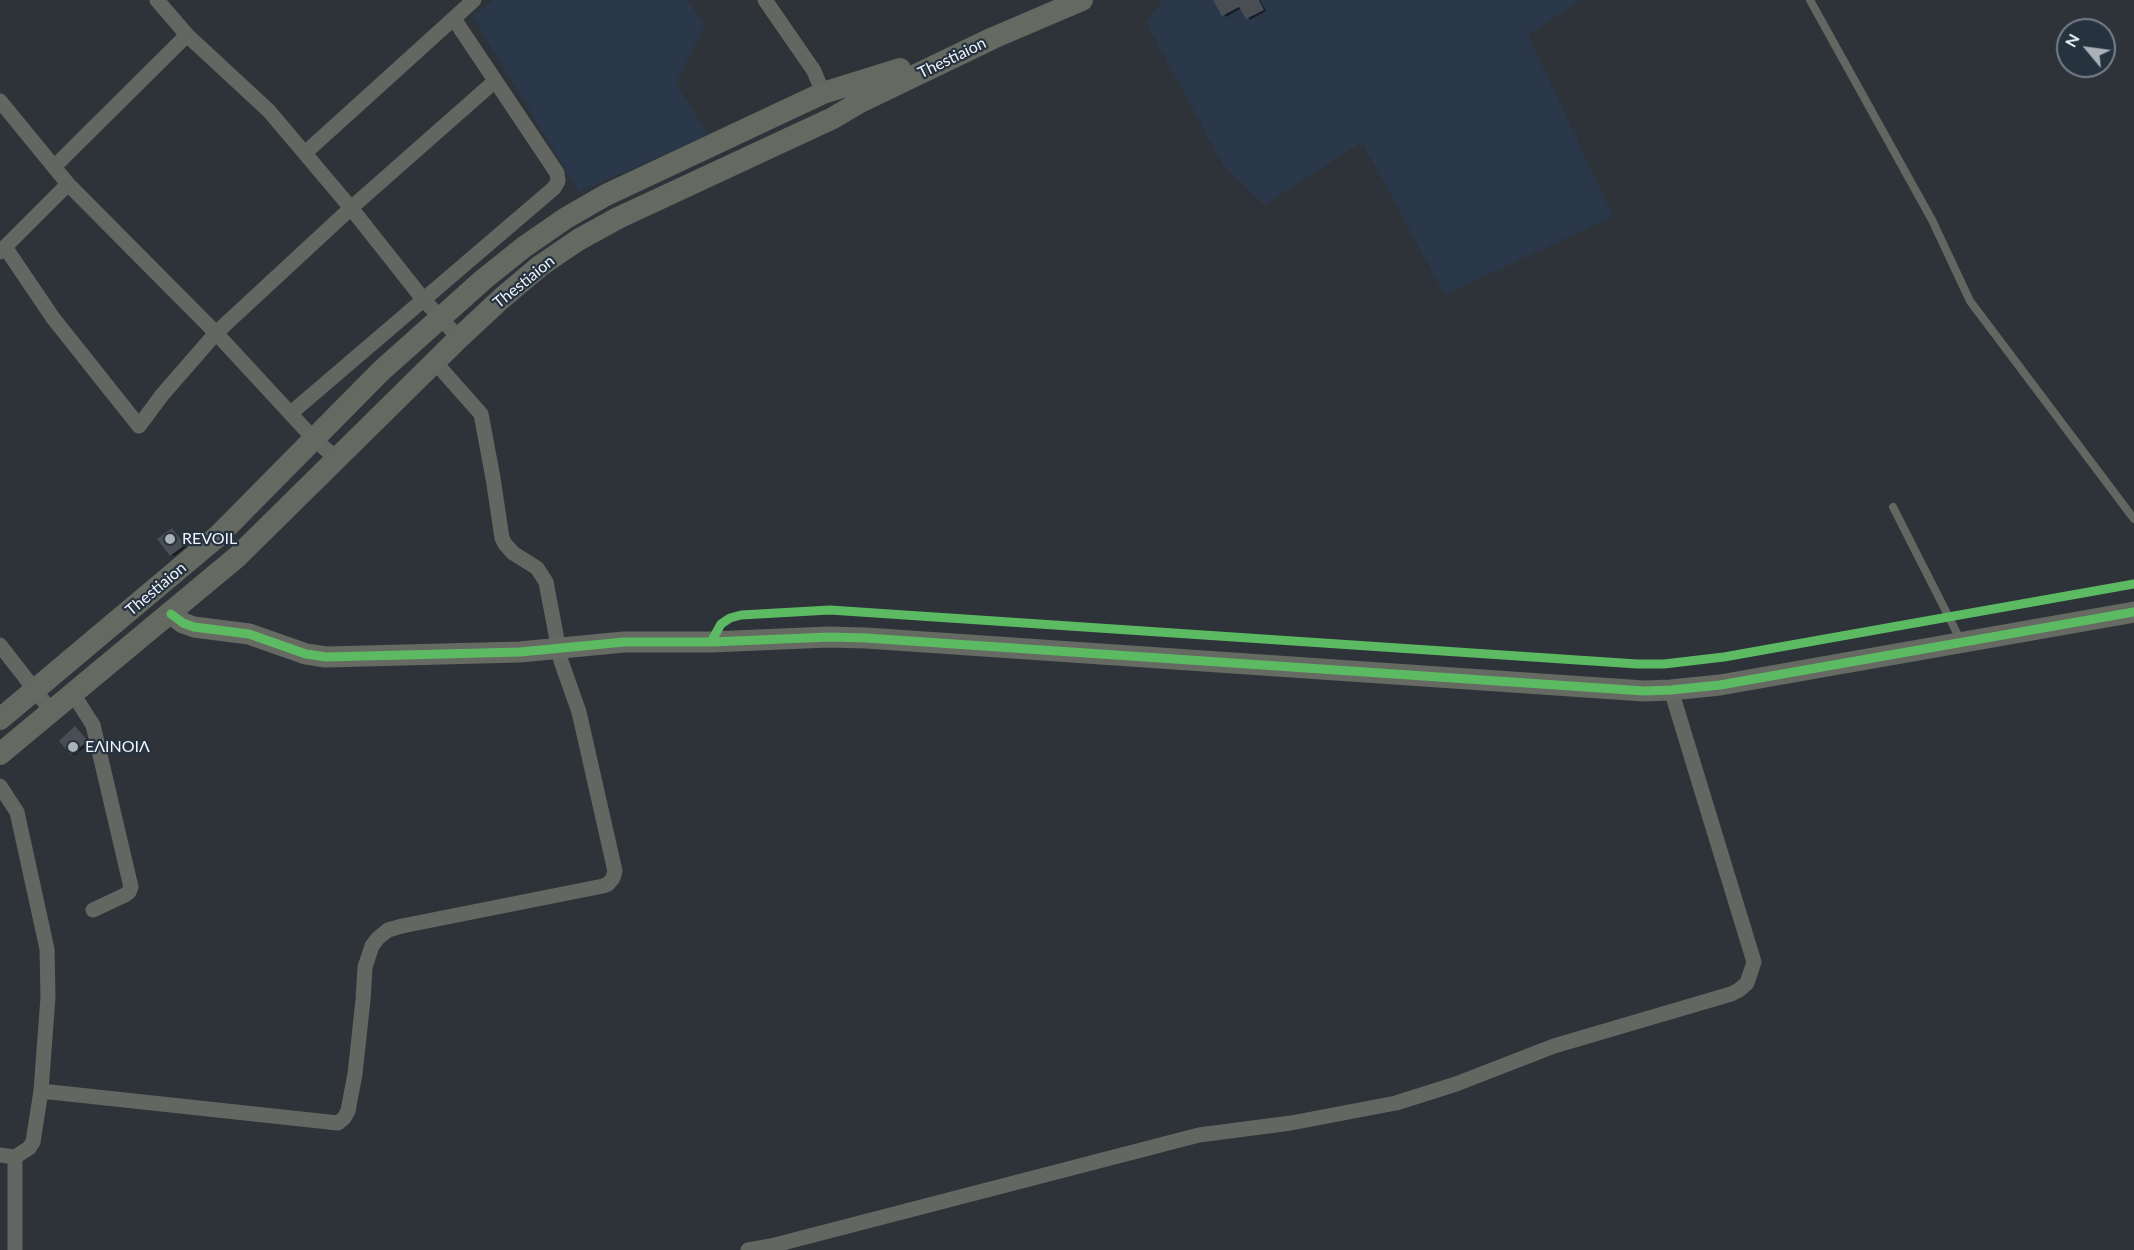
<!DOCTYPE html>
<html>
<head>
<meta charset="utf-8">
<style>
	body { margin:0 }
	#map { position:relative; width:2134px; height:1250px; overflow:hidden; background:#2d3339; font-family:Lato,sans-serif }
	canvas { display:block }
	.north { position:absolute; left:2056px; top:18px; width:60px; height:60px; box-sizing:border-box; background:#27323f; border:2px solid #76808b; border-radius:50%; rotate:299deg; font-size:16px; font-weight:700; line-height:24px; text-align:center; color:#edf5fe }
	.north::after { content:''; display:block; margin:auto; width:21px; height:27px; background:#aab1b9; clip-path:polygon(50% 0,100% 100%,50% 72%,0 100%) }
</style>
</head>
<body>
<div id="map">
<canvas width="2134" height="1250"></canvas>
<div class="north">N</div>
</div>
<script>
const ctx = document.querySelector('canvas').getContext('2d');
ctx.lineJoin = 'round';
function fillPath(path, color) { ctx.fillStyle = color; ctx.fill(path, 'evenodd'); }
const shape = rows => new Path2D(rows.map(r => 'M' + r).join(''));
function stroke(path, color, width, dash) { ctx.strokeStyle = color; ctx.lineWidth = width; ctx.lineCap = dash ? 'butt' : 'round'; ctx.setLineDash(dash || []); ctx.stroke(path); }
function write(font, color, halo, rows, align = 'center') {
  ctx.font = font + ' Lato,sans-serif'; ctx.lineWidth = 4.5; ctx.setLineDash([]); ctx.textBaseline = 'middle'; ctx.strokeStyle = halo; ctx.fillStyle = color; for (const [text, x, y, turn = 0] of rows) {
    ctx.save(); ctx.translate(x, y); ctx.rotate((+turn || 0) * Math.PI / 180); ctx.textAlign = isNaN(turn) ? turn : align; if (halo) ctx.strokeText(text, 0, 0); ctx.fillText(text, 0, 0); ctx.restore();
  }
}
const built = shape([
	[493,0,687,0,705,25,676,83,708,135,579,192,473,17],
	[1163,0,1581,0,1528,35,1613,216,1445,295,1362,142,1264,205,1223,165,1146,22]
]);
const shadow = shape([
	[1215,0,1260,0,1266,11,1250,20,1242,8,1226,17],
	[172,530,186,547,174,556,171,555],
	[78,730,89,743,75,755,72,754]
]);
const building = shape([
	[1213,0,1259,0,1264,10,1246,19,1239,7,1222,16],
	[172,528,185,545,170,556,157,539],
	[75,726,88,741,71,755,59,741]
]);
const lane = shape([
	[1810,0,1932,220,1970,301,2134,519],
	[1893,507,1961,641]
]);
const street = shape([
	[157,0,187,35,269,111,351,208,423,299,459,338],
	[765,0,814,71,823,93],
	[0,101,68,184,216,333,314,439,337,459],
	[305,153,474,0],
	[54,167,187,35],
	[5,247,53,318,139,426,162,395,216,333,351,208,495,81],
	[0,252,68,184],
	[291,413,554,188,558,181,557,173,454,19],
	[0,645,52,712],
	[73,694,93,725,131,887,129,892,125,895,93,910],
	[0,786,17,812,47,949,48,997,41,1091,33,1142,29,1148,15,1157,0,1155],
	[41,1091,338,1123,344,1118,348,1111,355,1074,363,1000,365,967,372,946,378,938,388,930,402,926,603,886,608,884,613,878,615,871,579,712,561,661,546,582,537,568,513,553,505,544,502,538,493,478,481,414,435,362],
	[15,1250,15,1157],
	[748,1250,771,1246,1199,1135,1291,1123,1396,1103,1456,1084,1554,1046,1731,994,1739,990,1747,983,1754,962,1671,690]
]);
const secondary = shape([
	[171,614,183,623,194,627,249,634,306,654,326,657,520,652,624,642,711,642,829,637,866,638,1644,691,1671,690,1720,685,2134,612]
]);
const primary = shape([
	[0,719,218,536,381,371,484,279,524,247,566,218,606,195,823,93,900,69],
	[0,754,237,557,459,338,502,298,540,266,578,240,618,218,833,118,860,102,993,38,1082,0]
]);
const cycleway = shape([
	[171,614,183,623,194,627,249,634,306,654,326,657,520,652,624,642,711,642,829,637,866,638,1644,691,1671,690,1720,685,2134,612],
	[711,642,721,624,730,618,741,615,830,610,1637,664,1664,664,1724,657,2134,584]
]);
const markers = [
	[170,539,6,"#aab1b9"],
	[73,747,6,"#aab1b9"]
];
const streetNames = [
	["Thestiaion",952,58,-26],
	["Thestiaion",524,282,-39],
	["Thestiaion",156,589,-40]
];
const poiNames = [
	["REVOIL",182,539],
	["ΕΛΙΝΟΙΛ",85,747]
];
fillPath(built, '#2a3849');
fillPath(shadow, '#0007');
fillPath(building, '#494e54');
stroke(lane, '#646761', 8);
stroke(street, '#646761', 15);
stroke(secondary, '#666a62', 21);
stroke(primary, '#646961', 22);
stroke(cycleway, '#5cba63', 9);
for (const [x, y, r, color] of markers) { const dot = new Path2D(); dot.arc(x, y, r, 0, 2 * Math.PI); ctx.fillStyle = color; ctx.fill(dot); stroke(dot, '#27323f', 2); }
write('16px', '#edf5fe', '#27323f', streetNames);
write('16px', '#edf5fe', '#27323f', poiNames, 'left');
</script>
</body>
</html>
